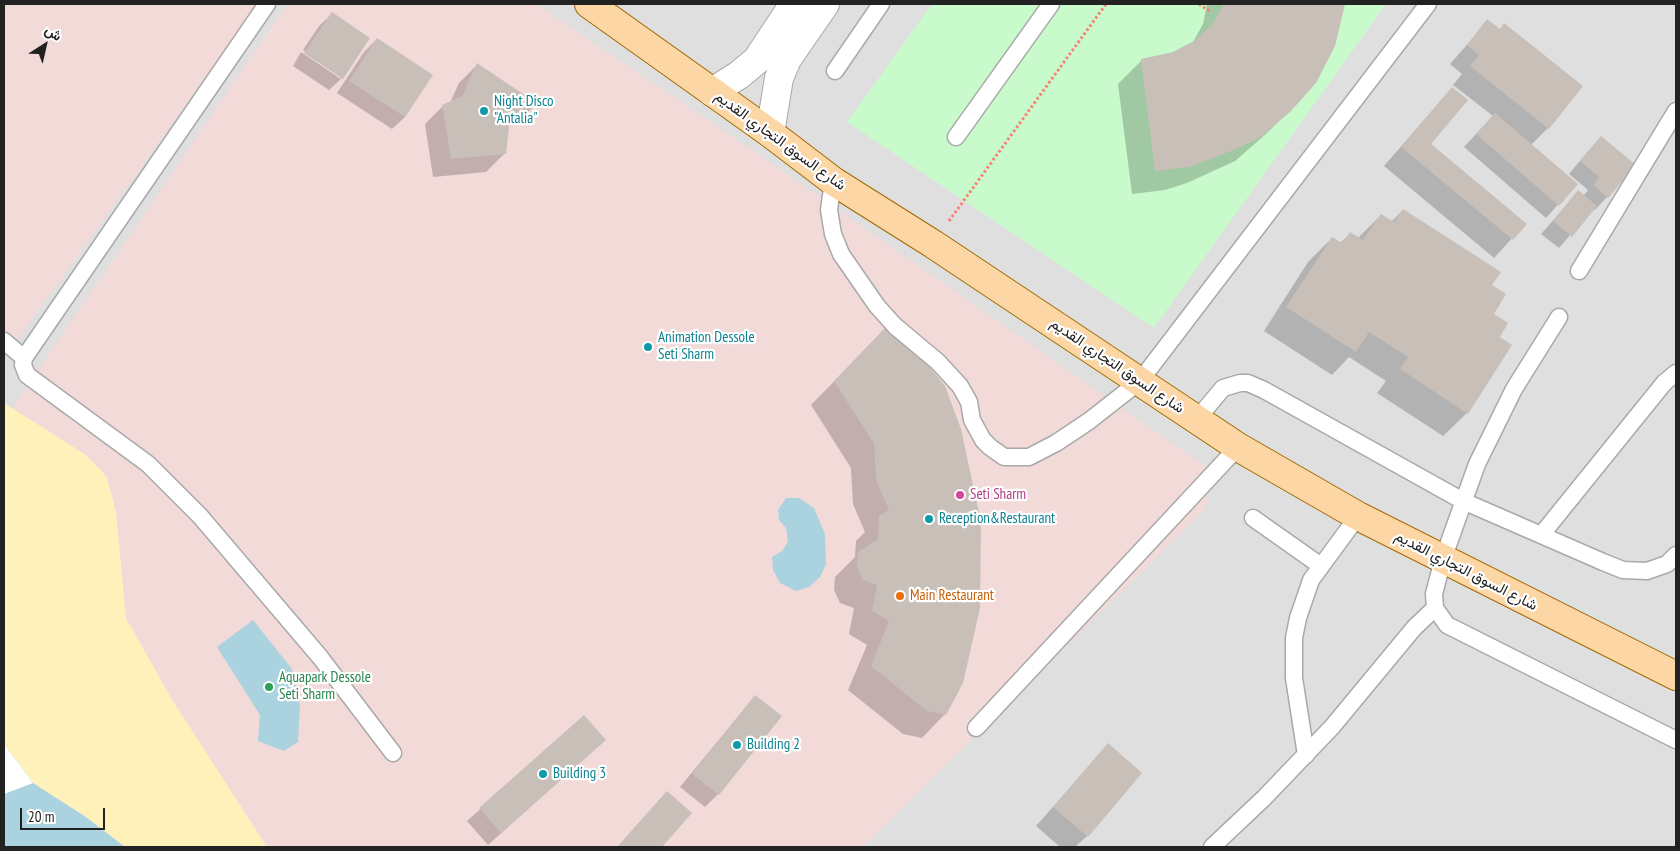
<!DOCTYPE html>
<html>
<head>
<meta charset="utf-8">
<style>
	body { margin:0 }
	#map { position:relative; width:1680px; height:851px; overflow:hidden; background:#f2efe9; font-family:"PT Sans Narrow",Vazirmatn,sans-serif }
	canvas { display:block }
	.frame { position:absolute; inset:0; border:5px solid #222; pointer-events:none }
	.north { position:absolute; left:20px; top:20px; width:50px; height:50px; -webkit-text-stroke:4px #fff; paint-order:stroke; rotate:35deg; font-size:14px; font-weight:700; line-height:20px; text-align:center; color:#222 }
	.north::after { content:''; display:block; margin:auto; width:18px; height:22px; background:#222; clip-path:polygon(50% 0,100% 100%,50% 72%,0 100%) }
	.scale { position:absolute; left:20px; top:808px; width:85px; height:22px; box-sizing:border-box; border:2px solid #222; border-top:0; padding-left:6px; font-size:15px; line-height:18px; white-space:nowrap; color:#222; -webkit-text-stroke:4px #fff; paint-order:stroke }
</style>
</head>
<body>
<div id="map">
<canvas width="1680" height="851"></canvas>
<div class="frame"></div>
<div class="north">ش</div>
<div class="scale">20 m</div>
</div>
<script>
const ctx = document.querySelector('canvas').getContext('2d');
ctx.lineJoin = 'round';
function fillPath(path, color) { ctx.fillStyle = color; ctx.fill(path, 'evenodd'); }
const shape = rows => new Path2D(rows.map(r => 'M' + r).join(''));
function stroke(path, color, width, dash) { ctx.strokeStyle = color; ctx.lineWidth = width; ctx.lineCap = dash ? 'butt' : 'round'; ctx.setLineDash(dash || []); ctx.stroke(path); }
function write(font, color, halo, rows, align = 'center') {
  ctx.font = font + ' "PT Sans Narrow",Vazirmatn,sans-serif'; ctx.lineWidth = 4.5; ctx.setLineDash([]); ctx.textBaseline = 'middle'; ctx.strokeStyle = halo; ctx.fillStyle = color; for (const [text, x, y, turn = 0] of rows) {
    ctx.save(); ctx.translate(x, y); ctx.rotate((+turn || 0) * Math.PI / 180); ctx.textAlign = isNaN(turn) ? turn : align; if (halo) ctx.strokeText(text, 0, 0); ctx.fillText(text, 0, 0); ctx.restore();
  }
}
const residential = shape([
	[4,4,1676,4,1676,847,125,847,4,744]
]);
const commercial = shape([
	[4,4,258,4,4,358],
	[287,4,536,4,758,154,1212,471,1206,508,863,847,214,847,41,618,14,406]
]);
const sand = shape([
	[4,403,86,455,107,477,116,512,126,618,171,698,267,847,125,847,86,817,33,783,4,744]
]);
const park = shape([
	[932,4,1386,4,1154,328,847,122]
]);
const water = shape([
	[786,498,799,498,814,508,825,534,826,564,820,577,809,587,796,591,780,583,773,570,772,557,782,551,788,542,786,528,779,520,778,510],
	[253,620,292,669,300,705,298,742,284,751,258,741,260,715,217,647],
	[4,744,33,783,86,817,125,847,4,847]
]);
const pier = shape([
	[4,744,33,783,4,794]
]);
const shadow = shape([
	[1207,4,1343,4,1334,46,1290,110,1266,134,1235,161,1187,183,1165,190,1132,194,1118,84,1142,60,1173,53,1192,44,1203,24],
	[332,14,368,39,341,79,341,76,303,50,319,26],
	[1488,21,1548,128,1531,145,1576,184,1546,218,1464,147,1493,116,1453,85,1462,74,1450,64],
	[377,39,432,75,405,117,392,129,337,93,364,52],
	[301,52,341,79,329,90,293,66],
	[477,65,536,104,518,122,507,127,504,154,486,172,433,177,425,124,443,106,450,103,459,83],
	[1452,88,1430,144,1525,224,1494,258,1384,166],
	[1589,150,1607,197,1595,210,1593,208,1559,248,1541,234,1578,192,1583,196,1588,190,1569,174],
	[1403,210,1491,285,1492,314,1498,337,1467,413,1443,436,1377,393,1386,381,1349,357,1332,375,1264,331,1308,262,1332,238,1340,243,1350,234,1358,238,1381,215,1391,222],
	[862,353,945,714,922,738,903,734,848,690,867,645,849,634,854,608,840,603,834,590,835,577,855,557,856,541,865,532,853,504,851,468,811,405],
	[755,696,718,794,705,807,680,787],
	[584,717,605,740,488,845,467,821],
	[1108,745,1087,836,1075,847,1060,847,1036,826]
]);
const building = shape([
	[1224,4,1345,4,1335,46,1316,83,1291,111,1260,138,1231,151,1190,167,1155,171,1141,59,1173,52,1194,41,1212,25],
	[332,12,370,38,343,79,304,53],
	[1487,19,1500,29,1504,23,1583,86,1549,129,1470,66,1479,55,1467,45],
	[377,38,433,75,405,117,349,81],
	[477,63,538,104,510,117,506,154,451,159,442,105,462,96],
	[1452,87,1468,100,1431,144,1527,224,1513,240,1401,147],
	[1495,113,1578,184,1559,206,1476,134],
	[1601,136,1636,165,1608,198,1593,185,1599,177,1580,161],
	[1578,190,1597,206,1572,237,1553,221],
	[1403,209,1501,272,1492,285,1506,294,1494,314,1508,323,1500,337,1512,345,1468,414,1400,369,1408,357,1369,332,1356,352,1286,307,1332,237,1342,243,1350,232,1363,240,1381,214,1394,222],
	[885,328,908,341,945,386,961,429,981,522,980,608,963,683,946,715,927,711,871,666,889,621,872,611,877,585,863,580,857,566,858,552,878,539,879,516,889,510,876,480,874,444,834,381],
	[755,695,782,716,719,795,692,774],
	[584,715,606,740,501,833,479,808],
	[1108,743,1142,773,1088,837,1053,807],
	[667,791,692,813,662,847,617,847]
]);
const path = shape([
	[1199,4,1211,12],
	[949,221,1106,4]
]);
const lane = shape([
	[267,4,24,358,23,365,27,375,148,464,200,516,320,657,393,753],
	[835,71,881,4],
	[956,137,1051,4],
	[833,181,829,210,833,234,841,254,877,306,895,326,938,362,960,386,969,402,972,420,983,440,990,447,1004,457,1029,457,1056,443,1089,421,1140,381,1428,4],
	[1579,271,1676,111],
	[1559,317,1514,389,1477,464,1443,559,1434,594,1435,608,1447,625,1676,740],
	[4,341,24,358],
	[1197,419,1223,388,1240,383,1248,383,1264,390,1463,501,1603,562,1623,570,1647,571,1667,564,1676,555],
	[1253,518,1321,566],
	[1542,534,1664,383,1676,373],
	[976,728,1238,447],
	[1306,755,1294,678,1294,638,1298,618,1311,580,1358,516],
	[1212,847,1264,798,1332,727,1414,628,1435,608]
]);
const street = shape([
	[712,92,739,75,757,60,794,4],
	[770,133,779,78,787,59,825,4]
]);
const primary = shape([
	[589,4,770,133,833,181,933,244,1238,447,1358,516,1676,676]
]);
const markers = [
	[484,111,5,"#0f9aa8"],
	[648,347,5,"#0f9aa8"],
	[960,495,5,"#d1479c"],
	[929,519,5,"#0f9aa8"],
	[900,596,5,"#e8710a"],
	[269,687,5,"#2e9e5b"],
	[737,745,5,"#0f9aa8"],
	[543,774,5,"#0f9aa8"]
];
const cultureNames = [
	["Night Disco",494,102],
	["\"Antalia\"",494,119],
	["Animation Dessole",658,338],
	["Seti Sharm",658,355],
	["Reception&Restaurant",939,519],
	["Building 2",747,745],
	["Building 3",553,774]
];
const streetNames = [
	["شارع السوق التجاري القديم",780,141,36],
	["شارع السوق التجاري القديم",1117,366,34],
	["شارع السوق التجاري القديم",1466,571,27]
];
const hotelNames = [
	["Seti Sharm",970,495]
];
const foodNames = [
	["Main Restaurant",910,596]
];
const leisureNames = [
	["Aquapark Dessole",279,678],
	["Seti Sharm",279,695]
];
fillPath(residential, '#e0dfdf');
fillPath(commercial, '#f2dad9');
fillPath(sand, '#fff1ba');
fillPath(park, '#c8facc');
fillPath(water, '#aad3df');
fillPath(pier, '#fff');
fillPath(shadow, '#0003');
fillPath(building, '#c7bfb8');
stroke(lane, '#a9a9a9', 19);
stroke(street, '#a9a9a9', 30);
stroke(primary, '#a06b00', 30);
stroke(path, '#fa8072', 3, [2.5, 2.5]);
stroke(lane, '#fff', 16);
stroke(street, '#fff', 28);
stroke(primary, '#fcd6a4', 28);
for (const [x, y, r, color] of markers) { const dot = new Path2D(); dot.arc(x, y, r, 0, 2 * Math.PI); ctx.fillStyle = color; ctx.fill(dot); stroke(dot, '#fff', 2); }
write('15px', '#0d838f', '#fff', cultureNames, 'left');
write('15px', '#222', '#fff', streetNames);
write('15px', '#b23c85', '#fff', hotelNames, 'left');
write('15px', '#c56008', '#fff', foodNames, 'left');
write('15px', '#27864d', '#fff', leisureNames, 'left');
</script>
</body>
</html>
